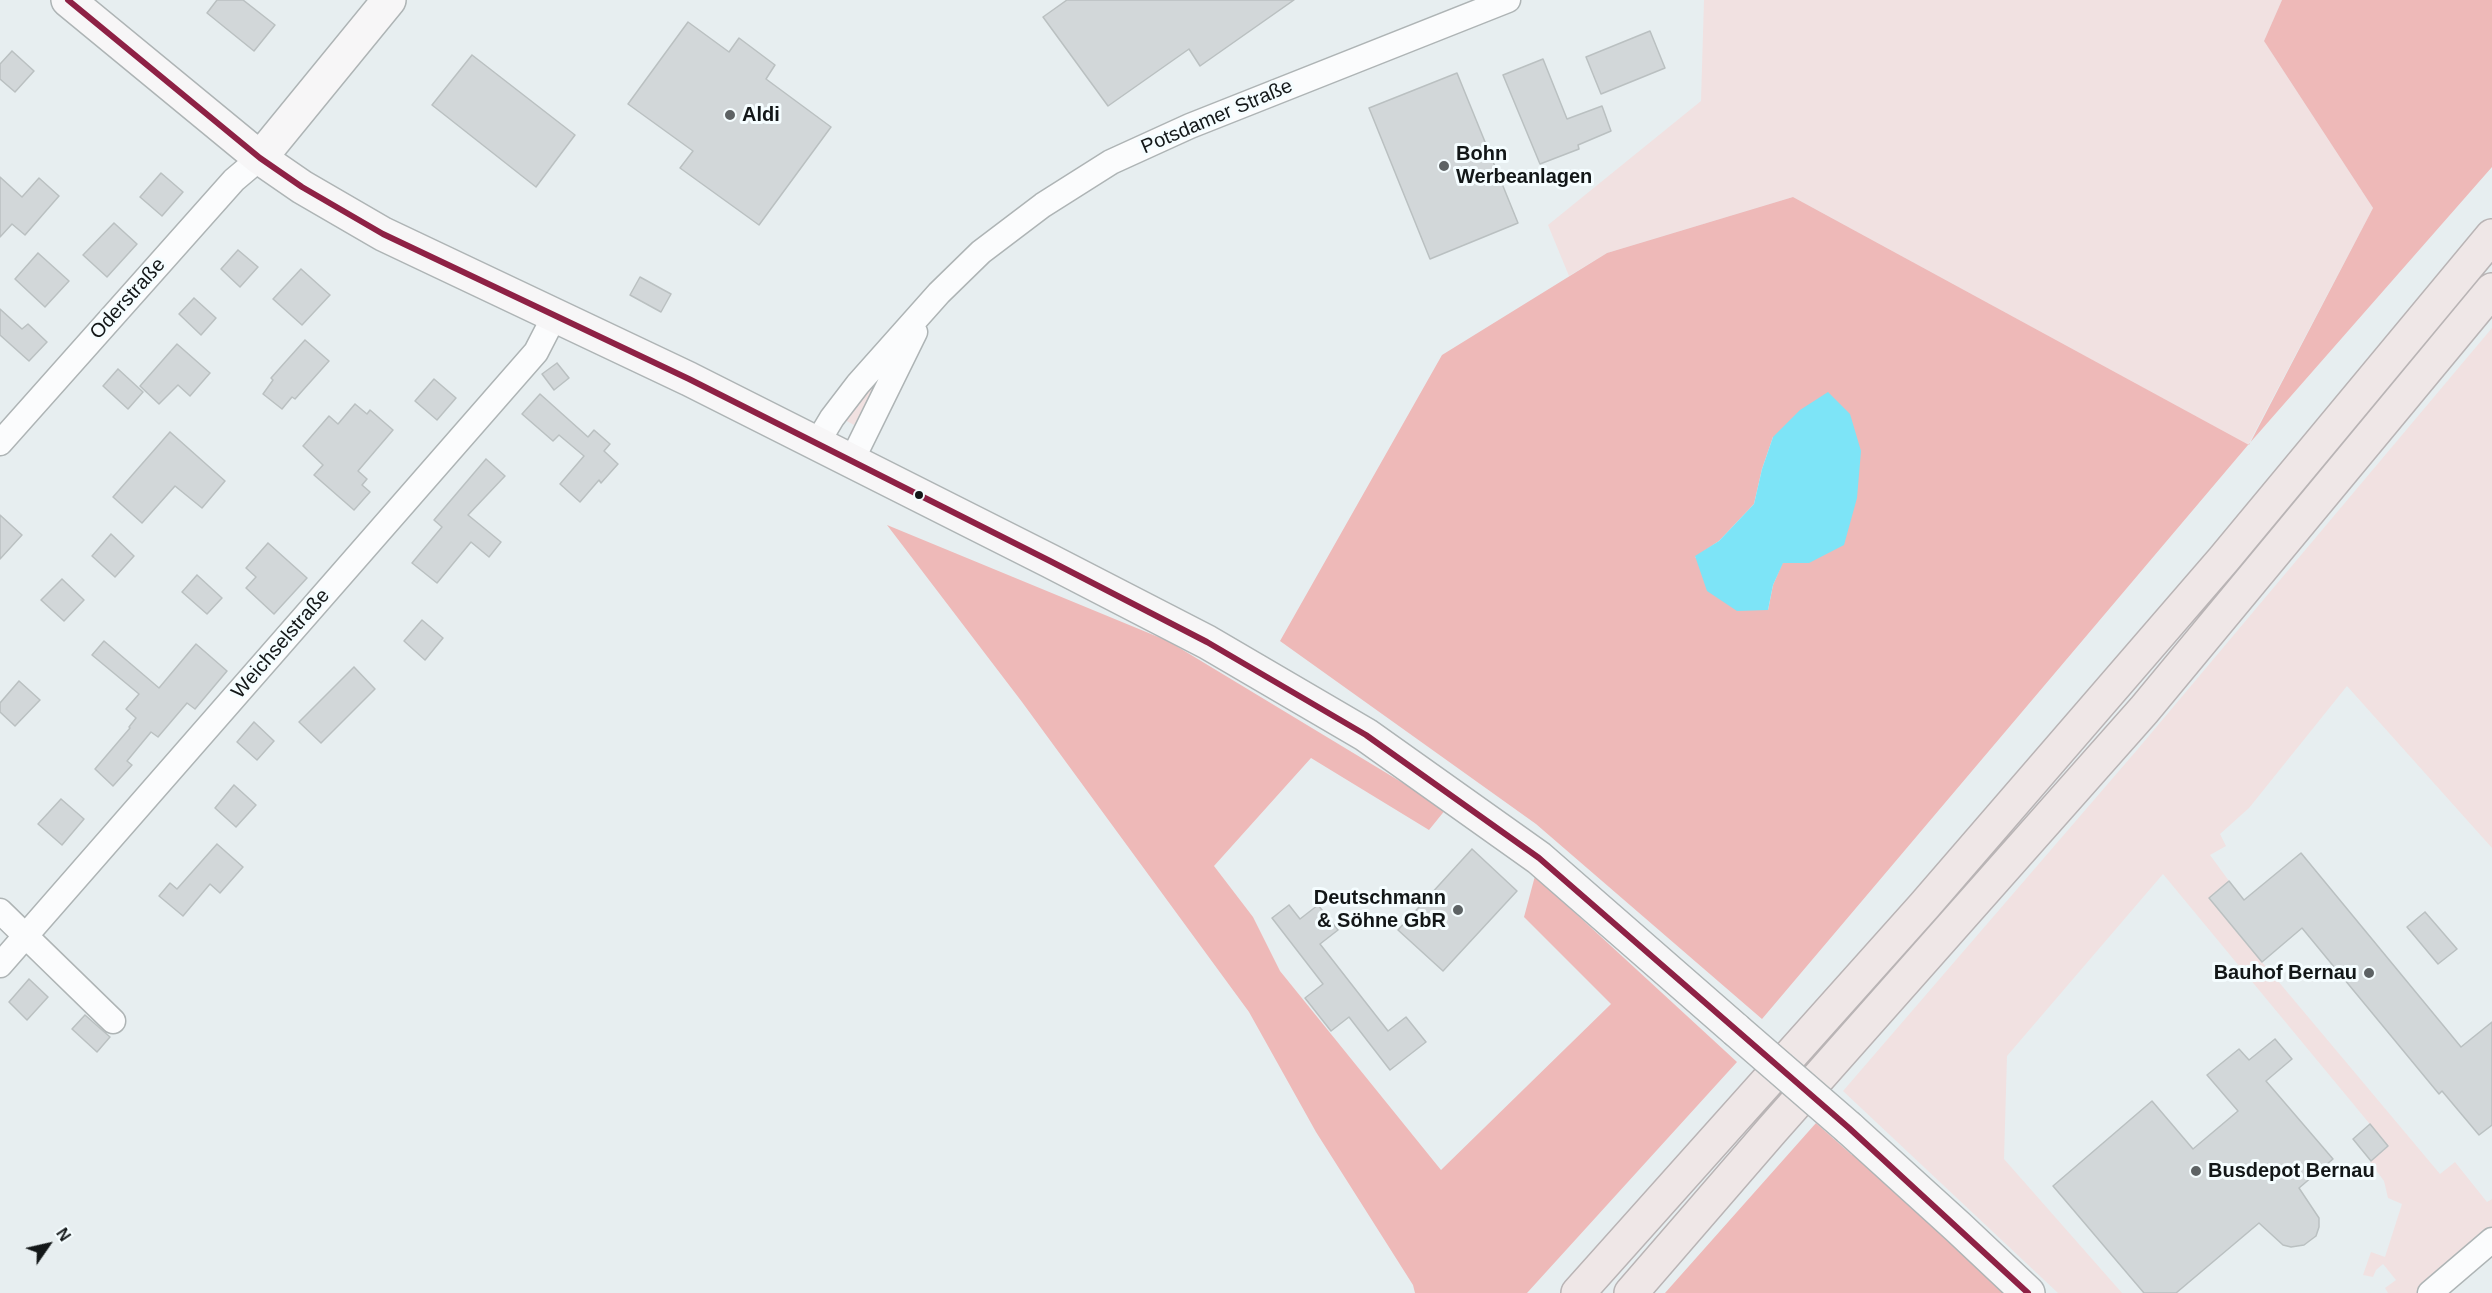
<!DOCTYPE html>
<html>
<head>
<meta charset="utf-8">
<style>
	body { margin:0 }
	#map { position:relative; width:2492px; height:1293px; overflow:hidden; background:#e7eef0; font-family:Helvetica,sans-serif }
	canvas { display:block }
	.north { position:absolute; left:18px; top:1215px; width:60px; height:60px; -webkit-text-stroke:4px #f5fdff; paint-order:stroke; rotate:56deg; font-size:16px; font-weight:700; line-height:24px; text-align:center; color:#131718 }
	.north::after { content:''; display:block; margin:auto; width:21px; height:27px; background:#131718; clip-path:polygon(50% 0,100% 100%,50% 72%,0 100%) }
</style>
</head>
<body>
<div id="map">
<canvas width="2492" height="1293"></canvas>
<div class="north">N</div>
</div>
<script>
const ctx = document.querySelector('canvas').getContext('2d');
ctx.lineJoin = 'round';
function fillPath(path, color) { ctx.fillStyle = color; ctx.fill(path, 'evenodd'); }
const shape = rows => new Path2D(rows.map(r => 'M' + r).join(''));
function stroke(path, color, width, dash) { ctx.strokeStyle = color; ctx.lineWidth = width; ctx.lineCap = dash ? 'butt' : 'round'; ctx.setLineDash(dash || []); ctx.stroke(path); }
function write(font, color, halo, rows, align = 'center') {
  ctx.font = font + ' Helvetica,sans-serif'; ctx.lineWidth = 6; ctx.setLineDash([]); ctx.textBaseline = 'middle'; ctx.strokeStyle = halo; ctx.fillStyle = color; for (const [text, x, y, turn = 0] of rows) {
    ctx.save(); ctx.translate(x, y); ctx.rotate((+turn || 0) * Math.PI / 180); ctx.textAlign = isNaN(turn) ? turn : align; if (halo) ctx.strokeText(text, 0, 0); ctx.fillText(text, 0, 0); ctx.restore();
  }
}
const green = shape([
	[1704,0,2282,0,2264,41,2373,208,2248,445,1793,197,1607,253,1569,276,1548,225,1701,101],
	[2492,328,2492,848,2347,686,2249,808,2220,834,2226,846,2210,855,2229,881,2262,962,2440,1174,2455,1162,2487,1202,2492,1199,2492,1230,2416,1293,2388,1293,2385,1288,2396,1280,2383,1264,2376,1270,2373,1277,2363,1275,2371,1252,2385,1257,2402,1204,2388,1198,2384,1181,2370,1162,2388,1146,2163,874,2007,1056,2004,1159,2122,1293,2058,1293,1843,1091,2137,750],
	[877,380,880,380,854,425,843,419]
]);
const forest = shape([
	[2282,0,2492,0,2492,167,2248,445,1762,1019,1536,824,1280,641,1442,355,1607,253,1793,197,2249,445,2373,208,2264,41],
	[1773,437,1809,563,1783,562,1773,585,1768,610,1695,557,1719,541,1754,504,1762,469],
	[887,525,1168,641,1446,809,1429,830,1311,758,1214,866,1253,917,1280,971,1441,1170,1611,1004,1524,917,1535,876,1737,1062,1527,1293,1415,1293,1413,1285,1316,1132,1249,1012,1022,702],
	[1816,1123,1852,1155,1856,1149,2012,1293,1665,1293]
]);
const water = shape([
	[1828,392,1850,414,1861,451,1857,498,1844,545,1809,563,1783,563,1773,585,1768,610,1737,611,1707,591,1695,556,1719,541,1754,504,1762,469,1773,437,1800,410]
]);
const building = shape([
	[217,0,243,0,275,25,254,51,207,13,217,0],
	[1067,0,1294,0,1200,66,1189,49,1108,106,1043,17,1067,0],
	[688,22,729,52,739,38,775,65,766,79,831,127,759,225,680,168,693,151,628,104,688,22],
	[1650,31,1665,68,1601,94,1586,57,1650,31],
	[12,51,34,71,15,92,0,79,0,64,12,51],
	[472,55,575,135,536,187,432,105,472,55],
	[1543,59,1567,119,1602,106,1611,131,1578,145,1579,149,1540,164,1503,75,1543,59],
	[1457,73,1518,223,1430,259,1369,108,1457,73],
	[161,173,183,192,162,216,140,197,161,173],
	[0,177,22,197,39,178,59,196,25,235,12,224,0,237,0,177],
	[114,223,137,244,107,277,83,255,114,223],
	[238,250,258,267,240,287,221,269,238,250],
	[38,253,69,281,45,307,15,279,38,253],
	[301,269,330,295,302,325,273,299,301,269],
	[640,277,671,294,661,312,630,295,640,277],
	[194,298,216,318,201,335,179,314,194,298],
	[0,309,22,329,28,324,47,342,29,361,0,335,0,309],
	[305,340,329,361,295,399,292,397,282,409,263,394,273,380,271,378,305,340],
	[177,344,210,373,190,396,178,385,159,404,140,386,177,344],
	[557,363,569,378,554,390,542,374,557,363],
	[118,369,143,392,128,409,103,386,118,369],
	[434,379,456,398,437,420,415,401,434,379],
	[540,394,588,437,594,430,610,444,604,451,618,464,601,483,599,480,580,502,560,484,584,456,559,435,553,441,522,414,540,394],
	[355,404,367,414,370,410,393,430,358,471,367,479,362,485,370,492,354,510,314,475,323,465,303,446,329,416,338,424,355,404],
	[170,432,225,481,202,508,175,486,142,523,113,497,170,432],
	[486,459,505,476,468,515,501,542,489,557,471,542,437,583,412,563,442,527,434,520,486,459],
	[0,515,22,535,0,559,0,515],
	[111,534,134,556,115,577,92,556,111,534],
	[268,543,307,578,274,614,246,588,256,577,246,568,268,543],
	[197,575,222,598,207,614,182,592,197,575],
	[62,579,84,600,64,621,41,600,62,579],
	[422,620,443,638,425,660,404,641,422,620],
	[104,641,159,688,196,644,227,671,195,709,187,703,158,737,151,732,127,761,132,765,113,786,95,769,130,728,129,727,136,718,126,709,139,694,92,655,104,641],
	[354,667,375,689,321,743,299,722,354,667],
	[19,681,40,700,15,726,0,712,0,703,19,681],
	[254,722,274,741,257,760,237,742,254,722],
	[234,785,256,805,236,827,215,808,234,785],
	[61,799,84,819,62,845,38,824,61,799],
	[217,844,243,867,220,893,210,884,183,916,159,896,170,883,177,889,217,844],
	[1472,849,1517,891,1443,971,1398,930,1472,849],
	[2301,853,2461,1047,2492,1022,2492,1125,2479,1135,2442,1091,2439,1094,2302,928,2262,962,2209,898,2229,881,2244,900,2301,853],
	[1289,905,1300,919,1318,905,1338,930,1320,944,1388,1031,1406,1017,1426,1042,1390,1070,1349,1017,1331,1031,1305,998,1323,984,1272,918,1289,905],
	[2425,912,2457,949,2438,964,2407,927,2425,912],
	[29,979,48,997,27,1020,9,1002,29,979],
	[85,1015,110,1037,97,1052,72,1029,85,1015],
	[2275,1039,2292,1059,2266,1081,2333,1159,2299,1188,2319,1218,2319,1227,2316,1236,2304,1245,2291,1247,2283,1245,2259,1223,2176,1293,2144,1293,2053,1186,2152,1101,2193,1149,2238,1111,2207,1075,2239,1049,2249,1060,2275,1039],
	[2370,1124,2388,1146,2371,1161,2353,1139,2370,1124]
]);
const street = shape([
	[0,443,234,180,260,158],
	[817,443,832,418,858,384,939,293,981,252,1043,205,1111,162,1190,126,1508,0],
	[852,460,915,332],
	[0,911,113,1021],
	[0,965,536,352,554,317],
	[2430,1293,2492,1240]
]);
const secondary = shape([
	[68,0,260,158,302,187,383,234,689,379,1050,561,1207,642,1366,735,1539,858,1736,1030],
	[260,158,389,0],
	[1849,1128,1958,1227,2028,1293]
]);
const highway = shape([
	[1578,1293,1924,906,2223,560,2492,236],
	[1631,1293,1772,1130,2144,710,2492,290]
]);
const secondaryBridge = shape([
	[1736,1030,1849,1128]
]);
const bus1 = shape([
	[68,0,260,158,302,187,383,234,689,379,1050,561,1207,642,1366,735,1539,858,1849,1128,2028,1293]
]);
const markers = [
	[730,115,6,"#5d6264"],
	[1444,166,6,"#5d6264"],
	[919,495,5,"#131718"],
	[1458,910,6,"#5d6264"],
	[2369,973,6,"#5d6264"],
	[2196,1171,6,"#5d6264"]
];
const poiNames = [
	["Aldi",742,115],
	["Bohn",1456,154],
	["Werbeanlagen",1456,177],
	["Deutschmann",1446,898,"right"],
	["& Söhne GbR",1446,921,"right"],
	["Bauhof Bernau",2357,973,"right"],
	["Busdepot Bernau",2208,1171]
];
const streetNames = [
	["Potsdamer Straße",1217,117,-23],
	["Oderstraße",128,299,-48],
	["Weichselstraße",281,644,-49]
];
fillPath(green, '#f1e1e1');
fillPath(forest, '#eeb9b8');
fillPath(water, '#7de4f7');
fillPath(building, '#d2d7d9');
stroke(building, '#bac0c1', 1.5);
stroke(street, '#aeb4b5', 27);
stroke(secondary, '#aeb4b5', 36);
stroke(highway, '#b9b4b5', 36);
stroke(street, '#fbfcfd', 24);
stroke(secondary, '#f7f6f7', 33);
stroke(highway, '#efe7e7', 33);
stroke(secondaryBridge, '#aeb4b5', 36, []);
stroke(secondaryBridge, '#f7f6f7', 33);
stroke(bus1, '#8e2145', 6);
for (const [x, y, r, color] of markers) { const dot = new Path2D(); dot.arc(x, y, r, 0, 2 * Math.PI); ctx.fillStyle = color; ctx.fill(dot); stroke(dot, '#f5fdff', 2); }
write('bold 20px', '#131718', '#f5fdff', poiNames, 'left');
write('20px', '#131718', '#f5fdff', streetNames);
</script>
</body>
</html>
